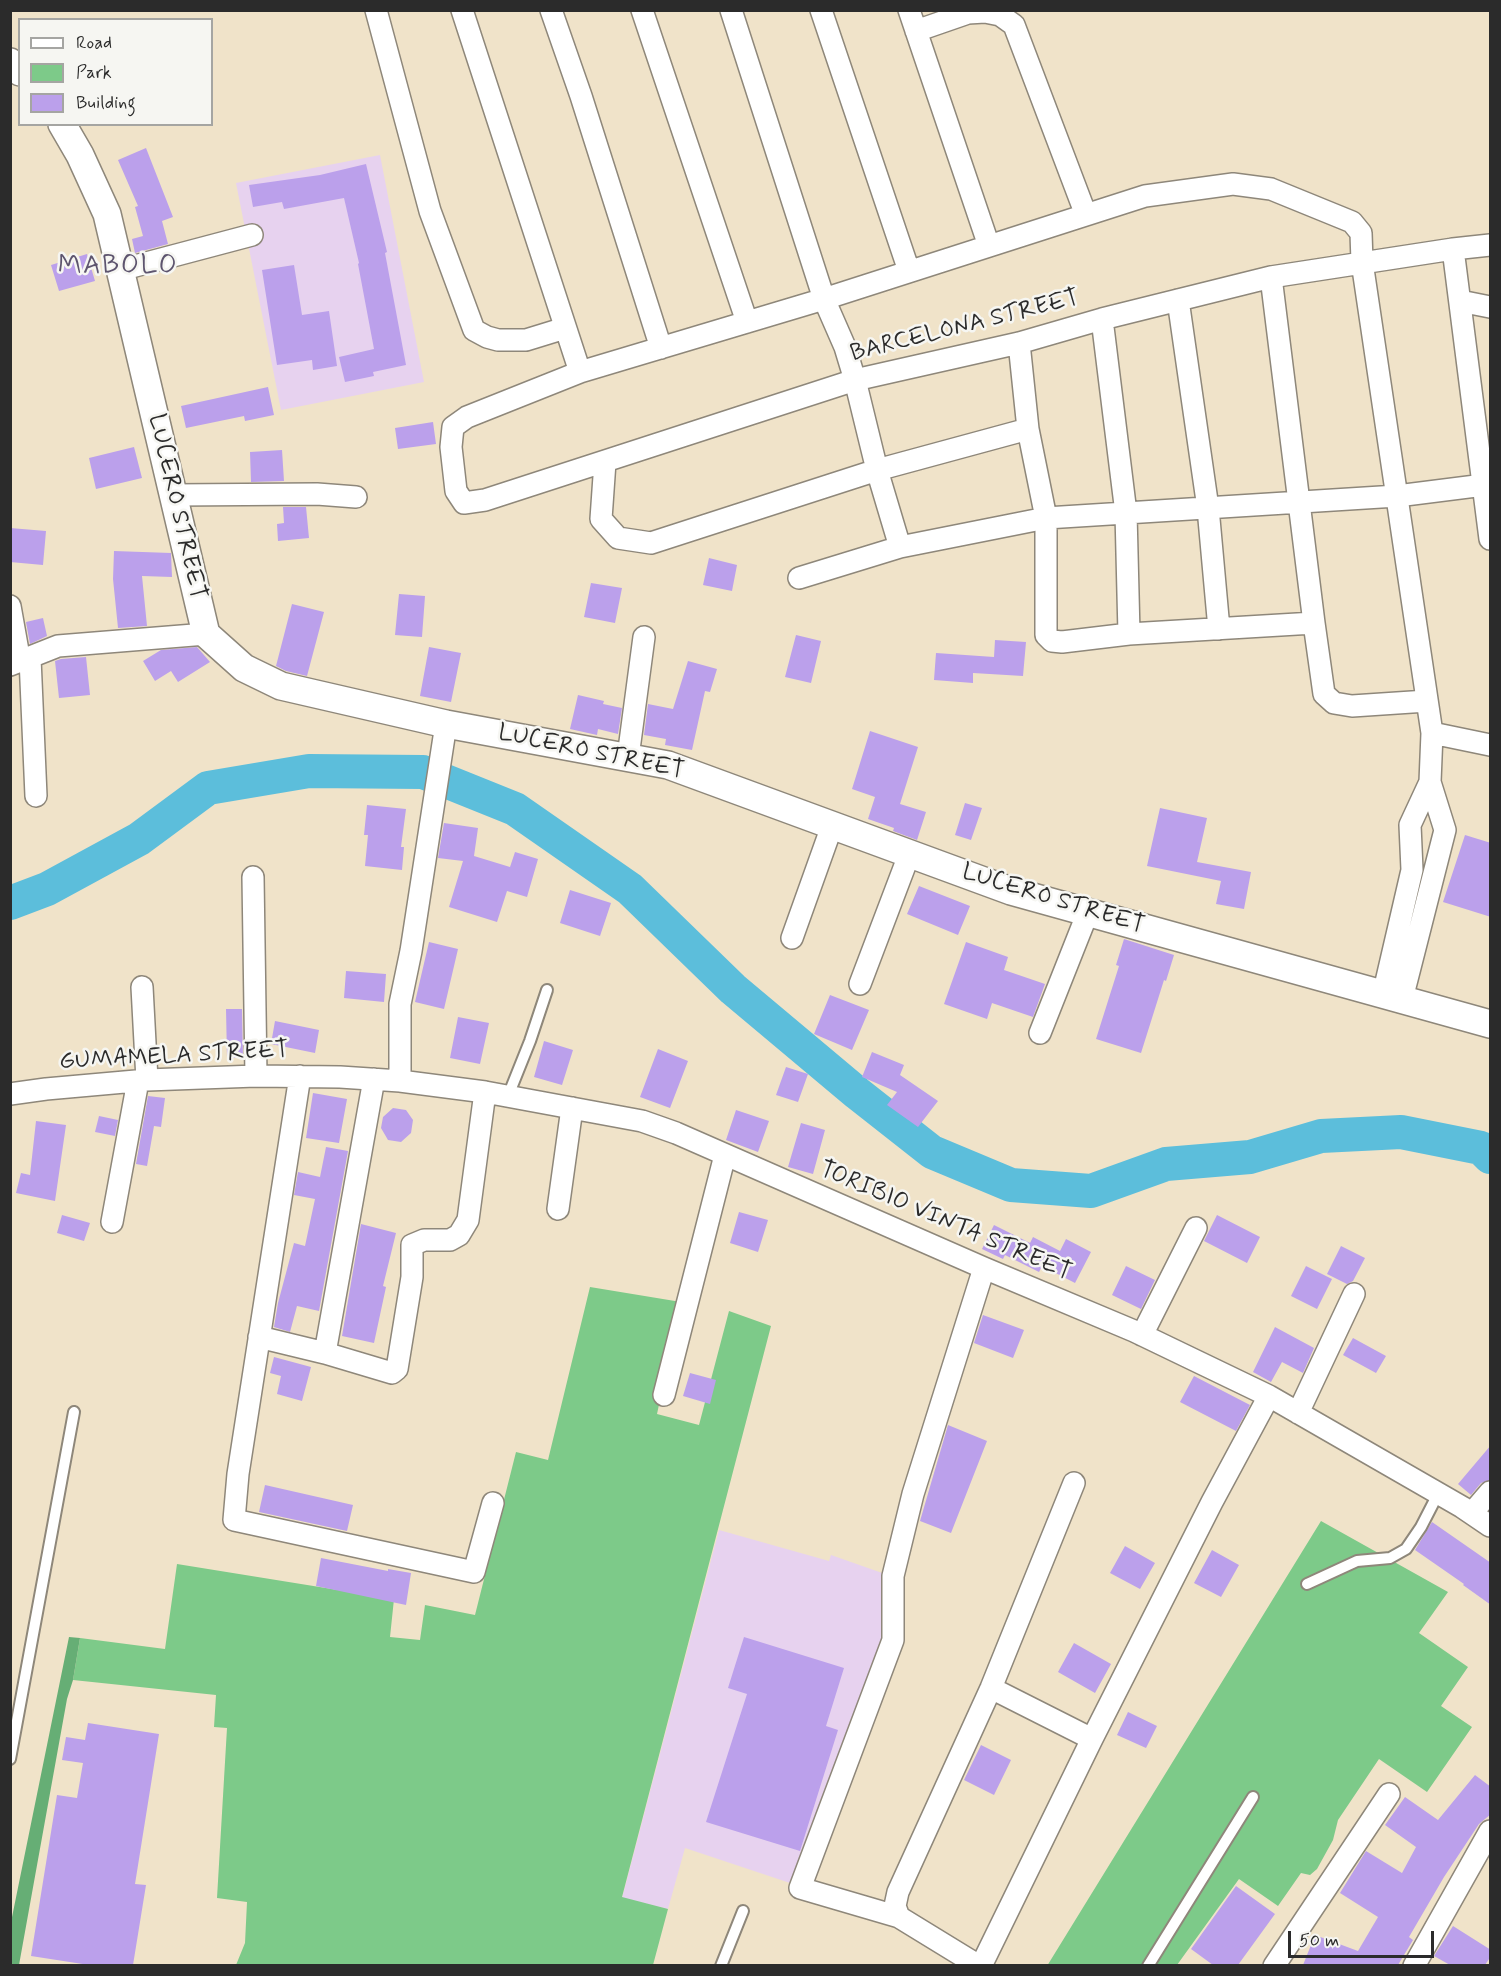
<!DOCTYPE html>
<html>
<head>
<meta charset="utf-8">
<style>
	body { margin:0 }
	#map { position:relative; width:1501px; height:1976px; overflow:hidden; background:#f0e3c9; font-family:Mynerve,sans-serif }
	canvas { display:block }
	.frame { position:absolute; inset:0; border:12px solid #2b2b2b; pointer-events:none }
	.legend { position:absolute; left:18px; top:18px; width:195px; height:108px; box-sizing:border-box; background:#f6f6f2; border:2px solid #a5a5a2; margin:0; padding:8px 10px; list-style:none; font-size:18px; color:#2b2b2b }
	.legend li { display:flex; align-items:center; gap:12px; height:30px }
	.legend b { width:30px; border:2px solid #a5a5a2 }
	.scale { position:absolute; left:1288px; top:1931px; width:146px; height:27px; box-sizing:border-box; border:3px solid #2b2b2b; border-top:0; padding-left:8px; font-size:18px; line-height:21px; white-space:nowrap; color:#2b2b2b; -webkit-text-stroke:4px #f6f6f2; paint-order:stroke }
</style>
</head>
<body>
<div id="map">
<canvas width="1501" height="1976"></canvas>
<div class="frame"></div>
<ul class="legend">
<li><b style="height:8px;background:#fff"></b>Road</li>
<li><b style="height:16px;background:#7dca89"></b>Park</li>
<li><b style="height:16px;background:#bba0eb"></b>Building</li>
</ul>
<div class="scale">50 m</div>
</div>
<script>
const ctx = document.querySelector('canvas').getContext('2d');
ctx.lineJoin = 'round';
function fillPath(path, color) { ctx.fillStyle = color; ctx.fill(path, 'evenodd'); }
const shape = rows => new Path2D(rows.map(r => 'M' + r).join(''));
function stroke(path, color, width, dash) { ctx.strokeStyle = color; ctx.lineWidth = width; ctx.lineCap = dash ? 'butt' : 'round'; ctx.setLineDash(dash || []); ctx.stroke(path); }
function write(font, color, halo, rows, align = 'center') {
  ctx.font = font + ' Mynerve,sans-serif'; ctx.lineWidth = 5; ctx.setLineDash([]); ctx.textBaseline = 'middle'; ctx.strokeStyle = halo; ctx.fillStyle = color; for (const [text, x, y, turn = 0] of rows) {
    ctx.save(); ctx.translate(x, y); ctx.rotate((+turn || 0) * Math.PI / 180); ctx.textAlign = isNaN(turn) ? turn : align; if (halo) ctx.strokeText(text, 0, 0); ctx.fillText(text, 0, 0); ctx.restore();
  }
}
const built = shape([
	[380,155,424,382,281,410,236,183],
	[719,1530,829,1561,831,1555,905,1581,805,1888,685,1848,668,1909,622,1898]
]);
const green = shape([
	[590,1287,681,1302,657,1414,699,1425,729,1311,771,1326,622,1897,668,1909,653,1965,236,1965,245,1943,247,1902,217,1898,227,1728,214,1727,216,1695,73,1680,80,1638,165,1649,177,1564,394,1599,390,1637,420,1640,425,1605,475,1615,516,1452,548,1460],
	[1321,1521,1448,1592,1419,1633,1468,1667,1441,1706,1472,1727,1427,1792,1379,1759,1338,1820,1333,1840,1317,1869,1310,1875,1301,1873,1278,1906,1239,1879,1177,1965,1047,1966]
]);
const forest = shape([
	[69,1637,80,1638,73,1680,67,1699,19,1965,11,1965,11,1922]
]);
const river = shape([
	[10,903,47,889,139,839,208,788,309,771,423,772,515,809,630,889,733,989,857,1093,932,1152,1011,1185,1091,1191,1166,1164,1250,1157,1321,1136,1401,1132,1481,1148,1490,1157]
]);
const building = shape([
	[146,148,173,217,162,221,168,244,135,253,132,239,143,236,135,207,138,206,118,160],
	[366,164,387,252,385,253,406,365,373,372,374,376,345,382,339,357,374,349,358,264,359,263,344,198,284,209,282,202,253,207,249,185,320,175],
	[87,254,95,281,59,291,51,265],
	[294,265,302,315,329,311,337,366,313,370,312,360,277,365,262,270],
	[268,387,274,415,245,421,244,416,186,428,181,406],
	[433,422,436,444,398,449,395,428],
	[134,447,142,478,96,489,89,458],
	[282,450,284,481,251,482,250,452],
	[283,507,306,507,309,538,278,541,277,524,284,523],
	[10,528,46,531,43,565,10,562],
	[114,551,171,553,172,577,142,576,147,626,118,628,113,579],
	[709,558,737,565,732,591,703,585],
	[591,583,622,588,615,623,584,617],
	[399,594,425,596,422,637,395,635],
	[292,604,324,612,307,676,286,671,276,666],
	[43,618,47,636,30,644,26,622],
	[796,635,821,641,811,683,785,677],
	[995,640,1026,642,1023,676,973,673,973,683,934,680,936,653,994,657],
	[197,647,210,662,178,682,171,671,155,681,143,661,161,650],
	[429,647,461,653,451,702,420,696],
	[86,657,90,695,59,698,55,661,61,659],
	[688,661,717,669,710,692,705,691,692,750,665,745,666,739,644,735,648,704,673,709],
	[578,695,604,701,603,704,622,708,618,734,598,729,597,735,570,729],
	[870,731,918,747,900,804,926,812,917,840,893,831,894,828,868,819,875,797,852,789],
	[965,803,982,808,971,840,955,835],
	[367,805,406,809,401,847,404,847,402,870,365,866,368,835,364,835],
	[1160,808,1207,818,1197,862,1251,872,1244,909,1216,904,1221,881,1147,866],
	[444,823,478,828,474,856,510,867,515,852,538,859,527,897,507,891,497,922,449,907,463,861,438,858],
	[1465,835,1491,843,1491,917,1443,902],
	[919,886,970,906,958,935,907,914],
	[570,890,611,903,600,936,560,923],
	[1124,939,1174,955,1166,981,1164,980,1141,1053,1096,1039,1119,966,1116,965],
	[429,942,458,949,444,1009,415,1002],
	[966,942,1008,957,1004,970,1045,984,1033,1017,992,1003,987,1019,944,1004],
	[346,971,386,974,384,1002,344,998],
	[830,995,869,1010,852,1050,814,1034],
	[226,1009,242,1009,243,1058,227,1058],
	[458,1017,489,1023,480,1064,450,1058],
	[275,1021,319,1030,315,1053,271,1044],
	[544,1041,573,1050,562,1085,534,1077],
	[658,1049,688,1061,670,1108,640,1097],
	[872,1052,904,1065,900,1075,938,1101,918,1127,887,1105,897,1092,862,1077],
	[786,1067,808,1074,798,1102,776,1095],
	[313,1093,347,1099,339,1143,306,1138],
	[148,1096,165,1098,161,1127,154,1126,147,1166,136,1164],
	[393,1108,406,1110,413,1120,411,1133,401,1142,388,1140,381,1128,383,1117],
	[736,1110,769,1121,758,1152,726,1140],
	[99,1116,118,1120,115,1136,95,1132],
	[36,1121,66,1125,55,1201,16,1193,21,1173,30,1175],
	[801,1123,825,1130,813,1174,788,1167],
	[326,1147,348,1151,319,1311,297,1306,290,1332,274,1327,278,1303,294,1243,305,1246,315,1199,294,1195,298,1172,320,1177],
	[739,1212,768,1220,758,1252,730,1243],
	[62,1215,90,1223,84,1241,57,1233],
	[1217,1215,1260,1237,1247,1263,1204,1241],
	[361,1224,396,1233,383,1286,386,1287,374,1343,342,1336],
	[994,1225,1030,1243,1033,1237,1060,1251,1066,1239,1091,1252,1075,1283,1042,1266,1039,1272,1005,1255,1003,1259,982,1249],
	[1341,1246,1365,1258,1353,1281,1347,1284,1327,1274],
	[1126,1266,1155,1280,1141,1309,1112,1295],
	[1306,1266,1332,1279,1317,1309,1291,1296],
	[983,1315,1024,1330,1013,1358,974,1343],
	[1275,1327,1314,1348,1303,1373,1282,1362,1271,1382,1253,1372],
	[1353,1338,1386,1356,1376,1373,1343,1355],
	[274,1357,311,1367,302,1401,277,1394,281,1376,270,1373],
	[690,1373,716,1380,710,1404,683,1396],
	[1194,1376,1250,1405,1236,1431,1180,1402],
	[948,1425,987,1441,951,1533,920,1521],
	[1491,1445,1491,1480,1481,1483,1471,1495,1458,1484],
	[265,1485,353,1505,347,1531,259,1512],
	[1432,1522,1491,1563,1491,1605,1463,1585,1464,1584,1415,1550],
	[1125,1546,1155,1563,1140,1589,1110,1573],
	[1212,1550,1239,1565,1221,1597,1194,1583],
	[321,1558,388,1571,388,1569,411,1573,406,1605,316,1586],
	[744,1637,844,1668,826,1726,838,1730,800,1851,706,1822,747,1694,728,1688],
	[1074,1643,1111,1664,1095,1693,1058,1672],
	[1128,1712,1157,1726,1146,1748,1117,1735],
	[88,1723,159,1734,135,1884,146,1885,133,1965,89,1965,31,1956,57,1795,77,1798,83,1763,62,1760,66,1737,85,1740],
	[981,1745,1011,1760,994,1795,964,1780],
	[1475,1775,1491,1787,1491,1814,1479,1824,1444,1877,1409,1937,1413,1940,1398,1965,1303,1965,1315,1935,1358,1951,1378,1917,1340,1893,1366,1851,1402,1873,1416,1847,1385,1825,1405,1797,1438,1820],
	[1236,1886,1275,1914,1238,1965,1213,1965,1191,1949],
	[1453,1926,1491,1950,1491,1956,1485,1965,1450,1965,1434,1956]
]);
const service = shape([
	[508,1096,530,1041,547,990],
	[1307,1584,1357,1561,1390,1558,1406,1549,1421,1527,1438,1494],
	[10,1759,74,1412],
	[721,1966,743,1911],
	[1148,1966,1253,1797]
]);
const minor = shape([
	[376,10,430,211,474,330,487,337,498,340,526,340,565,328],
	[462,10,580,372],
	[551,10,581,96,661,348],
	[642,10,747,322],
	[731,10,824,299,1145,196,1233,184,1271,189,1352,222,1361,233,1362,262,1432,733,1430,782],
	[821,10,909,271],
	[909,10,989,246],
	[916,31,968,13,985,12,1000,15,1014,25,1086,215],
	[1490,245,1453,249,1271,277,1102,319,1019,343,855,380,485,500,464,503,456,491,451,447,453,427,467,417,580,372,824,299,845,347,855,380,877,470,900,547,1046,518,1397,496,1484,485,1490,486],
	[1453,249,1490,539],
	[120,270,252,235],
	[1271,277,1314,623],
	[1178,300,1208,508,1219,629],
	[1460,301,1490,307],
	[1102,319,1126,513,1129,634],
	[1019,343,1028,429,1046,518,1046,635,1052,641,1062,642,1129,634,1314,623,1324,694,1334,703,1352,706,1427,701],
	[605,462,601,519,618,538,651,543,877,470,1028,429],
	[173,495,317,494,356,497],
	[799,578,900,547],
	[10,606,20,662],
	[30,658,36,796],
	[10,665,58,646,206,634],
	[1432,733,1490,745],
	[628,757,644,637],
	[253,877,256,1076],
	[792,938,832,826],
	[860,984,909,855],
	[142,987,147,1080],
	[1383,995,1412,870,1410,825,1430,782,1445,830,1402,999],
	[1040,1033,1088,912],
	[300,1076,238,1474,234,1520,474,1572,493,1503],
	[400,1081,400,1004,411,951,446,724],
	[10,1094,46,1089,147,1080,256,1076,340,1077,400,1081,485,1092,642,1121,676,1133,984,1268,1134,1331,1269,1396,1462,1507,1490,1526],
	[558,1209,572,1108],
	[112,1222,138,1081],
	[1142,1335,1196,1228],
	[259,1337,325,1353,392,1373,397,1369,412,1277,412,1245,424,1240,450,1240,459,1235,468,1220,485,1092],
	[325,1353,374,1079],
	[664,1395,725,1155],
	[1298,1413,1354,1294],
	[1472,1513,1490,1492],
	[991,1688,1092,1739],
	[899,1917,800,1888,893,1640,893,1576,913,1494,984,1268],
	[979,1966,899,1917,895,1906,898,1892,991,1688,1074,1483],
	[981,1966,1092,1739,1212,1502,1269,1396],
	[1274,1966,1389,1794],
	[1414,1966,1490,1831]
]);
const tertiary = shape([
	[10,62,20,72],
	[62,124,80,155,107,214,206,634,244,668,281,686,446,724,668,765,1011,891,1490,1024]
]);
const streetNames = [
	["BARCELONA STREET",965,327,-14],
	["LUCERO STREET",176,507,77],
	["LUCERO STREET",591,753,12],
	["LUCERO STREET",1053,900,17],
	["GUMAMELA STREET",174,1057,-3],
	["TORIBIO VINTA STREET",945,1222,23]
];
const quarterNames = [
	["MABOLO",118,267]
];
fillPath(built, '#e7d2ef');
fillPath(green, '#7dca89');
fillPath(forest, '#66ae75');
stroke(river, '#5cbedb', 34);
fillPath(building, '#bba0eb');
stroke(service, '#8e877a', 14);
stroke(minor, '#8e877a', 24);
stroke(tertiary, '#8e877a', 30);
stroke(service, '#fff', 10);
stroke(minor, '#fff', 21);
stroke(tertiary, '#fff', 27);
write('24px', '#2b2b2b', '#f6f6f2', streetNames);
ctx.letterSpacing = '1.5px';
write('27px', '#5d546e', '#f6f6f2', quarterNames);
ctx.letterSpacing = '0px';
</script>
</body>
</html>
